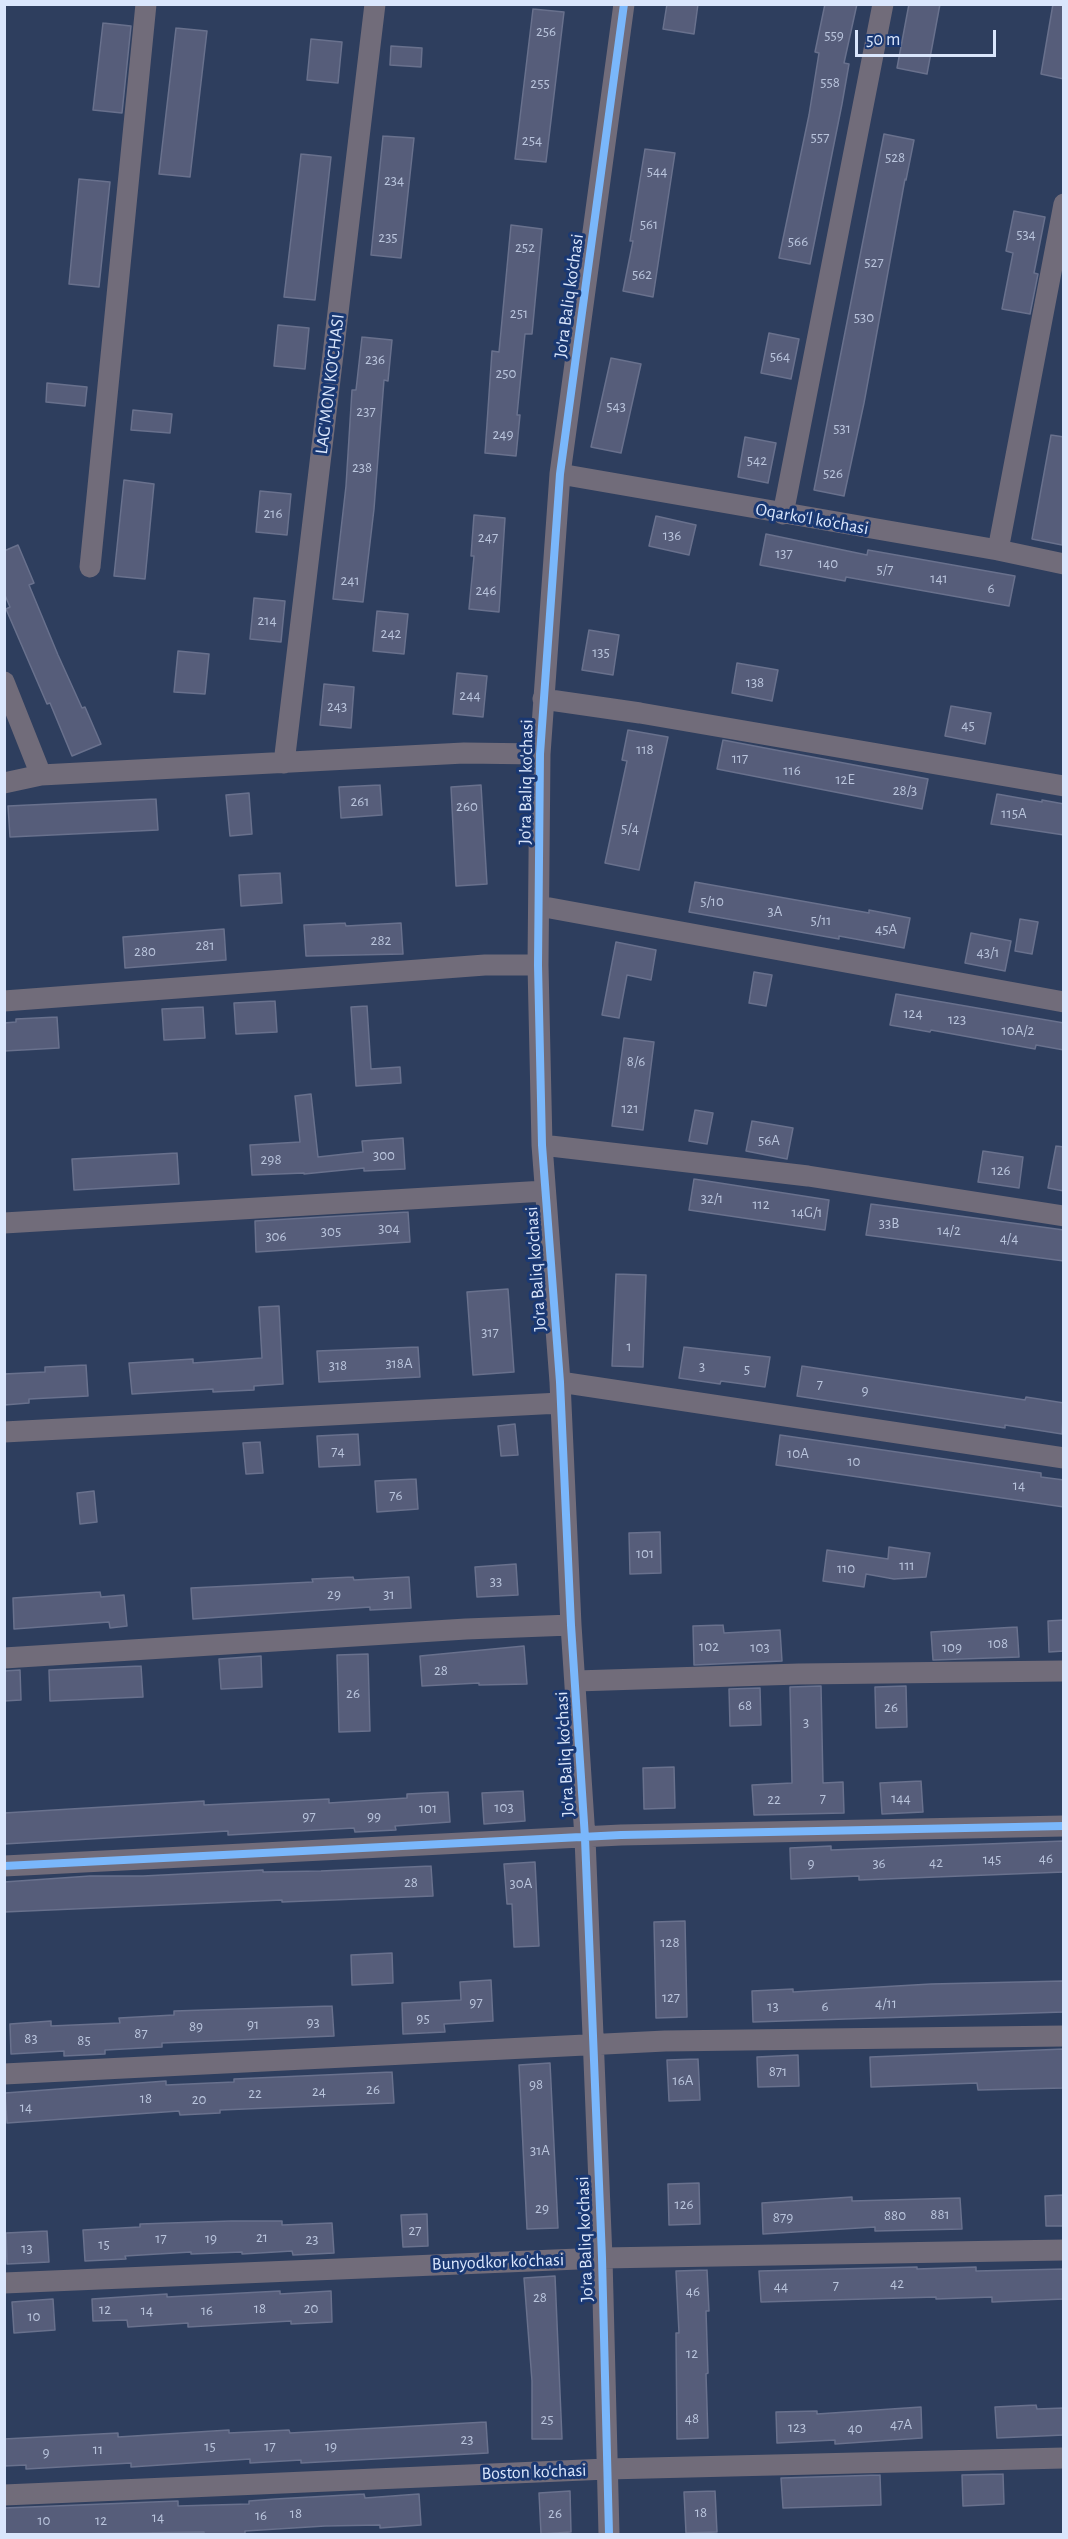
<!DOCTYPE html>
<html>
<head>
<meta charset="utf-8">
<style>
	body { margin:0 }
	#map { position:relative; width:1068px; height:2539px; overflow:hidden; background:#2e3e5e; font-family:"Alegreya Sans",sans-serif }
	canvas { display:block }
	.frame { position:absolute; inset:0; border:6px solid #dae6fc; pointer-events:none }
	.scale { position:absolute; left:855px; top:30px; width:141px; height:27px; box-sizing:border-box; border:3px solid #dae6fc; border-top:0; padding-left:8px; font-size:18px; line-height:21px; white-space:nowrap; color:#dae6fc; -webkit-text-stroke:4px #1a3872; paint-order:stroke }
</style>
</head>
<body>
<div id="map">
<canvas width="1068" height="2539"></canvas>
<div class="frame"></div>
<div class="scale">50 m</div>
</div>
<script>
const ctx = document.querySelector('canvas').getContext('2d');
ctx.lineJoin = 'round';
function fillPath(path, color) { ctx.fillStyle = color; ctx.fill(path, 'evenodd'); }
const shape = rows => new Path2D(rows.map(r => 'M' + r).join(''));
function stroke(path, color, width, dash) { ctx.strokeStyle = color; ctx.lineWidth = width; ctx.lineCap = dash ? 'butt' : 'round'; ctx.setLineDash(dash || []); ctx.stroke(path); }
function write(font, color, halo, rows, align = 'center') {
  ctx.font = font + ' "Alegreya Sans",sans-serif'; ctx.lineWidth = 6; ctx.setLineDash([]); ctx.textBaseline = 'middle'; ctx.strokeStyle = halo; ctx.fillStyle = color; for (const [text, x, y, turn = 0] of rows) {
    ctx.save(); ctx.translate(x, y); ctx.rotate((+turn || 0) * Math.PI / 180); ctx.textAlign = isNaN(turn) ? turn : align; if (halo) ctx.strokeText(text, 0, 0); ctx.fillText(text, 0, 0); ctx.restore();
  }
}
const building = shape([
	[667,4,698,4,694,34,663,29,667,4],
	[825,4,857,4,844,63,849,64,842,104,810,264,779,258,809,115,819,53,815,52,825,4],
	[909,4,940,4,927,74,897,68,909,4],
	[1053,4,1064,4,1064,79,1041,74,1053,4],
	[533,9,564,12,546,162,515,159,533,9],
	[103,23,131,26,122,113,93,110,103,23],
	[176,28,207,31,190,177,159,174,176,28],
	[311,39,342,42,338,83,307,80,311,39],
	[391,46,422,48,421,67,390,65,391,46],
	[884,134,914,140,906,180,905,179,864,403,844,496,814,490,884,134],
	[383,136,414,138,401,258,371,255,383,136],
	[645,149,675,153,653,297,623,291,633,241,630,241,645,149],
	[301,154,331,157,315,300,284,297,301,154],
	[79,179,110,182,99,287,69,284,79,179],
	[1014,211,1045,217,1034,273,1038,274,1030,314,1002,309,1013,253,1006,251,1014,211],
	[511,225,542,229,532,334,525,334,517,415,520,415,516,456,485,453,492,351,499,352,511,225],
	[278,325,309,328,305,369,274,366,278,325],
	[769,333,799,339,791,379,761,373,769,333],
	[362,337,392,340,388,381,384,380,374,509,363,602,333,599,346,486,352,390,356,390,362,337],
	[611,358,641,364,621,453,591,447,611,358],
	[47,383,87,387,85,406,46,402,47,383],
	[133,410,172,414,170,433,131,430,133,410],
	[1051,435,1064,437,1062,545,1032,539,1051,435],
	[745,437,776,443,768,483,738,477,745,437],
	[124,480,154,484,145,579,114,576,124,480],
	[260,491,291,494,287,535,256,532,260,491],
	[474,515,505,518,499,612,469,609,474,556,471,556,474,515],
	[656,516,696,525,689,555,649,546,656,516],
	[766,534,867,555,868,550,1015,576,1009,606,846,577,845,581,760,565,766,534],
	[18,545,34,583,29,585,58,655,82,708,85,707,101,744,72,756,50,703,47,704,6,609,10,607,4,593,4,551,18,545],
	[254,598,285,601,281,642,250,639,254,598],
	[377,611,408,614,404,654,373,651,377,611],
	[589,630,619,635,613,675,582,670,589,630],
	[178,651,209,654,205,694,174,692,178,651],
	[737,663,778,670,772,701,732,693,737,663],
	[457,673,487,676,483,717,453,714,457,673],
	[324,684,354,687,351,728,320,725,324,684],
	[951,706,991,713,985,744,945,736,951,706],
	[628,730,668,737,639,870,605,863,627,761,622,760,628,730],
	[723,740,928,779,922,809,717,769,723,740],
	[380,785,382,815,341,818,339,787,380,785],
	[481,785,487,884,456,886,451,787,481,785],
	[249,793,252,834,230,836,226,795,249,793],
	[997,794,1042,802,1042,800,1064,804,1064,835,991,824,997,794],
	[156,799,158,830,10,837,8,806,156,799],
	[280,873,282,903,241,906,239,875,280,873],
	[695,882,869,913,869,910,910,918,904,948,839,936,839,939,689,912,695,882],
	[1020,919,1038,922,1032,954,1015,951,1020,919],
	[345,923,346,926,401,923,403,954,306,956,304,925,345,923],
	[224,929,226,960,125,968,123,937,224,929],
	[971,933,1011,941,1005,971,965,963,971,933],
	[616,942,656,950,651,980,627,975,619,1018,602,1015,616,942],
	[754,972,772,975,766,1006,749,1003,754,972],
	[896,994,1064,1023,1064,1050,1036,1045,1035,1049,931,1030,930,1032,890,1025,896,994],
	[275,1001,277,1032,236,1034,234,1003,275,1001],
	[367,1006,371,1069,400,1067,401,1083,356,1086,351,1007,367,1006],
	[203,1007,205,1038,164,1040,162,1009,203,1007],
	[57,1017,59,1048,4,1051,4,1023,16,1022,16,1019,57,1017],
	[624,1038,654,1042,643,1130,612,1126,624,1038],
	[311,1094,318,1157,363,1152,362,1141,403,1138,405,1169,364,1171,364,1168,304,1174,304,1173,252,1175,250,1145,300,1142,295,1096,311,1094],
	[695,1110,713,1113,707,1144,689,1141,695,1110],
	[752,1121,793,1128,787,1159,746,1151,752,1121],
	[1056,1146,1064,1147,1064,1191,1048,1188,1056,1146],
	[983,1151,1023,1157,1019,1188,978,1182,983,1151],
	[177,1153,179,1184,74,1190,72,1159,177,1153],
	[694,1179,829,1200,825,1230,689,1210,694,1179],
	[871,1204,1064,1230,1064,1261,866,1235,871,1204],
	[408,1212,410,1242,256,1252,255,1221,408,1212],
	[616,1274,646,1275,643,1367,612,1366,616,1274],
	[508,1289,514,1372,473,1375,467,1292,508,1289],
	[279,1306,283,1384,254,1386,254,1390,213,1392,213,1389,132,1394,129,1363,193,1359,193,1363,262,1358,259,1307,279,1306],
	[418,1347,420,1377,319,1382,317,1351,418,1347],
	[684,1347,770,1357,765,1387,721,1381,720,1384,679,1378,684,1347],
	[86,1365,88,1396,29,1399,29,1403,4,1405,4,1374,45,1372,45,1367,86,1365],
	[802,1366,1025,1400,1026,1397,1064,1403,1062,1434,1005,1425,1005,1428,797,1396,802,1366],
	[515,1424,518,1455,501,1456,498,1426,515,1424],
	[358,1434,360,1465,319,1467,317,1436,358,1434],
	[780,1435,1041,1473,1041,1477,1064,1480,1064,1507,776,1465,780,1435],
	[260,1442,263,1473,246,1474,243,1443,260,1442],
	[416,1479,418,1509,377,1512,375,1481,416,1479],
	[94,1491,97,1522,80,1524,77,1493,94,1491],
	[660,1532,661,1573,630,1574,629,1533,660,1532],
	[889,1547,930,1553,926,1577,894,1579,866,1574,864,1587,823,1581,827,1550,888,1559,889,1547],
	[516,1564,518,1595,477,1597,475,1567,516,1564],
	[353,1577,354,1580,409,1577,411,1608,370,1610,370,1607,193,1619,191,1588,313,1582,312,1579,353,1577],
	[100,1592,101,1597,124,1595,127,1626,110,1628,109,1622,14,1629,13,1598,100,1592],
	[1064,1620,1064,1651,1049,1652,1048,1621,1064,1620],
	[723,1625,724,1633,780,1630,782,1661,694,1665,693,1626,723,1625],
	[1017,1627,1019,1657,933,1660,931,1632,1017,1627],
	[524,1646,527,1684,479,1685,479,1683,422,1686,420,1656,524,1646],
	[368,1654,370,1731,339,1732,337,1655,368,1654],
	[261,1656,262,1687,221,1689,219,1659,261,1656],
	[141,1666,143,1697,50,1701,49,1670,141,1666],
	[20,1670,21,1700,4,1701,4,1671,20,1670],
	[821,1686,823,1783,843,1782,844,1813,754,1815,752,1785,792,1783,790,1687,821,1686],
	[906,1686,907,1727,876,1728,875,1687,906,1686],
	[760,1688,761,1725,730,1726,729,1689,760,1688],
	[674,1767,675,1808,644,1809,643,1768,674,1767],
	[921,1781,923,1812,882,1814,880,1783,921,1781],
	[523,1791,525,1821,484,1824,482,1793,523,1791],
	[448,1792,450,1822,395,1826,396,1830,355,1832,354,1828,228,1835,228,1831,4,1844,4,1813,204,1801,204,1805,329,1799,329,1803,407,1798,407,1794,448,1792],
	[1064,1841,1064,1872,859,1880,859,1876,791,1879,790,1848,831,1846,831,1850,1064,1841],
	[535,1862,539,1946,514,1947,512,1904,507,1904,504,1864,535,1862],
	[431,1866,433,1896,282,1902,282,1900,4,1912,4,1882,90,1876,143,1876,263,1870,263,1872,321,1871,431,1866],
	[685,1921,687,2017,656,2018,654,1922,685,1921],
	[392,1953,393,1983,352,1985,351,1955,392,1953],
	[491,1980,493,2021,444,2024,445,2032,403,2034,402,2003,461,2000,460,1982,491,1980],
	[1064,1981,1064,2012,753,2022,752,1991,793,1989,793,1992,931,1984,1064,1981],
	[332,2006,334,2036,162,2043,162,2047,105,2050,105,2054,64,2056,64,2051,11,2054,10,2024,51,2021,51,2026,120,2023,119,2018,174,2015,174,2011,332,2006],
	[1064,2049,1064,2088,978,2090,977,2083,871,2087,870,2057,1064,2049],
	[798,2055,799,2086,758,2087,757,2057,798,2055],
	[698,2059,700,2100,669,2101,667,2060,698,2059],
	[550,2063,558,2228,527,2229,519,2065,550,2063],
	[392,2072,394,2103,220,2110,220,2113,180,2115,179,2111,7,2123,5,2093,166,2081,166,2085,234,2082,234,2079,392,2072],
	[699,2183,700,2224,669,2225,668,2184,699,2183],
	[1064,2195,1064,2226,1046,2226,1045,2196,1064,2195],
	[852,2197,852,2201,960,2198,962,2229,875,2231,875,2227,763,2234,762,2203,852,2197],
	[427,2214,428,2246,403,2247,401,2215,427,2214],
	[231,2221,282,2221,282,2225,332,2223,334,2253,293,2255,292,2251,242,2254,242,2252,191,2254,191,2252,125,2256,126,2259,85,2261,83,2230,140,2227,140,2224,231,2221],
	[47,2231,49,2262,7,2264,6,2233,47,2231],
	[917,2267,917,2269,976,2267,976,2271,1064,2269,1064,2299,992,2302,992,2297,936,2299,936,2297,761,2302,759,2271,917,2267],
	[707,2270,709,2311,706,2311,708,2373,706,2374,708,2438,677,2439,676,2333,679,2333,676,2271,707,2270],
	[555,2276,562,2439,532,2439,532,2381,524,2278,555,2276],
	[280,2291,280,2294,331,2291,332,2322,291,2324,291,2321,188,2327,188,2323,128,2327,127,2320,93,2321,92,2299,167,2294,167,2297,280,2291],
	[53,2299,55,2330,14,2333,12,2302,53,2299],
	[1036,2405,1037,2409,1064,2408,1064,2435,997,2438,995,2407,1036,2405],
	[921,2407,922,2438,835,2444,835,2440,777,2443,776,2412,817,2411,817,2414,921,2407],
	[486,2422,488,2453,301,2463,301,2460,250,2463,250,2459,131,2467,131,2463,26,2469,26,2465,4,2466,4,2439,118,2433,118,2437,229,2430,229,2433,289,2430,290,2433,486,2422],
	[1003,2474,1004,2504,963,2506,962,2475,1003,2474],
	[880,2475,881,2505,783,2508,781,2478,880,2475],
	[570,2491,571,2532,541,2534,539,2493,570,2491],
	[715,2491,717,2532,686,2533,684,2492,715,2491],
	[364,2494,365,2498,419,2494,421,2525,380,2528,380,2525,325,2526,245,2531,245,2535,204,2535,204,2532,4,2535,4,2508,178,2501,178,2506,249,2504,249,2501,275,2499,364,2494]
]);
const street = shape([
	[560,474,998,550,1064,564],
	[783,514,883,4],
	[998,550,1064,204],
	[90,567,146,4],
	[4,682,41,775],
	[543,699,640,713,1064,786],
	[284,763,375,4],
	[4,783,41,775,464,753,540,754],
	[539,906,1064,1002],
	[4,1001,485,965,538,965],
	[542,1145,808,1176,1064,1216],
	[4,1223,545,1191],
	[560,1382,1064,1458],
	[4,1432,560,1403],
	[4,1658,466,1629,571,1625],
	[576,1681,799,1674,1064,1671],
	[4,1866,621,1835,1064,1826],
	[4,2074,665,2041,1064,2036],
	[4,2283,602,2258,1064,2250],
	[4,2495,607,2469,1064,2458],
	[609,2534,602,2258,585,1838,571,1625,560,1382,542,1145,538,965,540,754,560,474,624,4]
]);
const cycleway = shape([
	[4,1866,621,1835,1064,1826],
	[609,2534,602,2258,585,1838,571,1625,560,1382,542,1145,538,965,540,754,560,474,624,4]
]);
const numberNames = [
	["256",546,31],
	["559",834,35],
	["558",830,82],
	["255",540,83],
	["557",820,137],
	["254",532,140],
	["528",895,157],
	["544",657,171],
	["234",394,180],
	["561",649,224],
	["534",1026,234],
	["235",388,237],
	["566",798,241],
	["252",525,247],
	["527",874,262],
	["562",642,274],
	["251",519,313],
	["530",864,317],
	["564",780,356],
	["236",375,359],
	["250",506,373],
	["543",616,406],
	["237",366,411],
	["531",842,428],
	["249",503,434],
	["542",757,460],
	["238",362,467],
	["526",833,473],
	["216",273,513],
	["136",672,535],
	["247",488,537],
	["137",784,553],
	["140",828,563],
	["5/7",885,569],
	["141",939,578],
	["241",350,580],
	["6",991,588],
	["246",486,590],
	["214",267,620],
	["242",391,633],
	["135",601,652],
	["138",755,682],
	["244",470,695],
	["243",337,706],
	["45",968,725],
	["118",645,749],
	["117",740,758],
	["116",792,770],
	["12E",845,779],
	["28/3",905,790],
	["261",360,801],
	["260",467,806],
	["115A",1014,813],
	["5/4",630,828],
	["5/10",712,901],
	["3A",775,911],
	["5/11",821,920],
	["45A",886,929],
	["282",381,940],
	["281",205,945],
	["280",145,951],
	["43/1",988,952],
	["124",913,1013],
	["123",957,1019],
	["10A/2",1018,1030],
	["8/6",636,1061],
	["121",630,1108],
	["56A",769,1140],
	["300",384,1155],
	["298",271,1159],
	["126",1001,1170],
	["32/1",712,1198],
	["112",761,1204],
	["14G/1",807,1212],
	["33B",889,1223],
	["304",389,1228],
	["14/2",949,1230],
	["305",331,1231],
	["306",276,1236],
	["4/4",1009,1238],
	["317",490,1332],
	["1",629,1346],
	["318A",399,1363],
	["318",338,1365],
	["3",702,1366],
	["5",747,1369],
	["7",820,1384],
	["9",865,1390],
	["74",338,1451],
	["10A",798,1453],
	["10",854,1461],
	["14",1019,1485],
	["76",396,1495],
	["101",645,1553],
	["111",907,1565],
	["110",846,1568],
	["33",496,1581],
	["29",334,1594],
	["31",389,1594],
	["108",998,1643],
	["102",709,1646],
	["103",760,1647],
	["109",952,1647],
	["28",441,1670],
	["26",353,1693],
	["68",745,1705],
	["26",891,1707],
	["3",806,1722],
	["7",823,1798],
	["144",901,1798],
	["22",774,1799],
	["103",504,1807],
	["101",428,1808],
	["97",309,1816],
	["99",374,1816],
	["46",1046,1858],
	["145",992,1859],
	["42",936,1862],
	["9",811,1863],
	["36",879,1863],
	["28",411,1882],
	["30A",521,1883],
	["128",670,1942],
	["127",671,1997],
	["97",476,2002],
	["4/11",886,2003],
	["13",773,2006],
	["6",825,2006],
	["95",423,2018],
	["93",313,2022],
	["91",253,2024],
	["89",196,2026],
	["87",141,2033],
	["83",31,2038],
	["85",84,2040],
	["871",778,2071],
	["16A",683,2080],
	["98",536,2084],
	["26",373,2089],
	["24",319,2091],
	["22",255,2093],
	["18",146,2098],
	["20",199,2099],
	["14",26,2107],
	["31A",540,2150],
	["126",684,2204],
	["29",542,2208],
	["881",940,2214],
	["880",895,2215],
	["879",783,2217],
	["27",415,2230],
	["21",262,2237],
	["17",161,2238],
	["19",211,2238],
	["23",312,2239],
	["15",104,2244],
	["13",27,2248],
	["42",897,2283],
	["7",836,2285],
	["44",781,2286],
	["46",693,2291],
	["28",540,2297],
	["18",260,2308],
	["20",311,2308],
	["12",105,2309],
	["14",147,2310],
	["16",207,2310],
	["10",34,2316],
	["12",692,2353],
	["48",692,2418],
	["25",547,2419],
	["47A",901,2424],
	["123",797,2427],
	["40",855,2428],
	["23",467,2439],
	["15",210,2446],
	["17",270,2446],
	["19",331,2446],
	["11",98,2449],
	["9",46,2452],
	["18",701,2512],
	["18",296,2513],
	["26",555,2513],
	["16",261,2515],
	["14",158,2517],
	["10",44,2520],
	["12",101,2520]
];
const streetNames = [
	["Jo'ra Baliq ko'chasi",569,296,-82],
	["LAG'MON KO'CHASI",330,384,-83],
	["Oqarko'l ko'chasi",812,519,10],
	["Jo'ra Baliq ko'chasi",526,782,-89],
	["Jo'ra Baliq ko'chasi",536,1269,-94],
	["Jo'ra Baliq ko'chasi",565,1754,-93],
	["Jo'ra Baliq ko'chasi",585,2239,-92],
	["Bunyodkor ko'chasi",498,2262,-2],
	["Boston ko'chasi",534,2472,-2]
];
fillPath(building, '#565d7a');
stroke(building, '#69718d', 1.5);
stroke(street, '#716c7a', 21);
stroke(cycleway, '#7ab7fb', 8);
write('15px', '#b9c4dc', null, numberNames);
write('18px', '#dae6fc', '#1a3872', streetNames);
</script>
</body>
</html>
